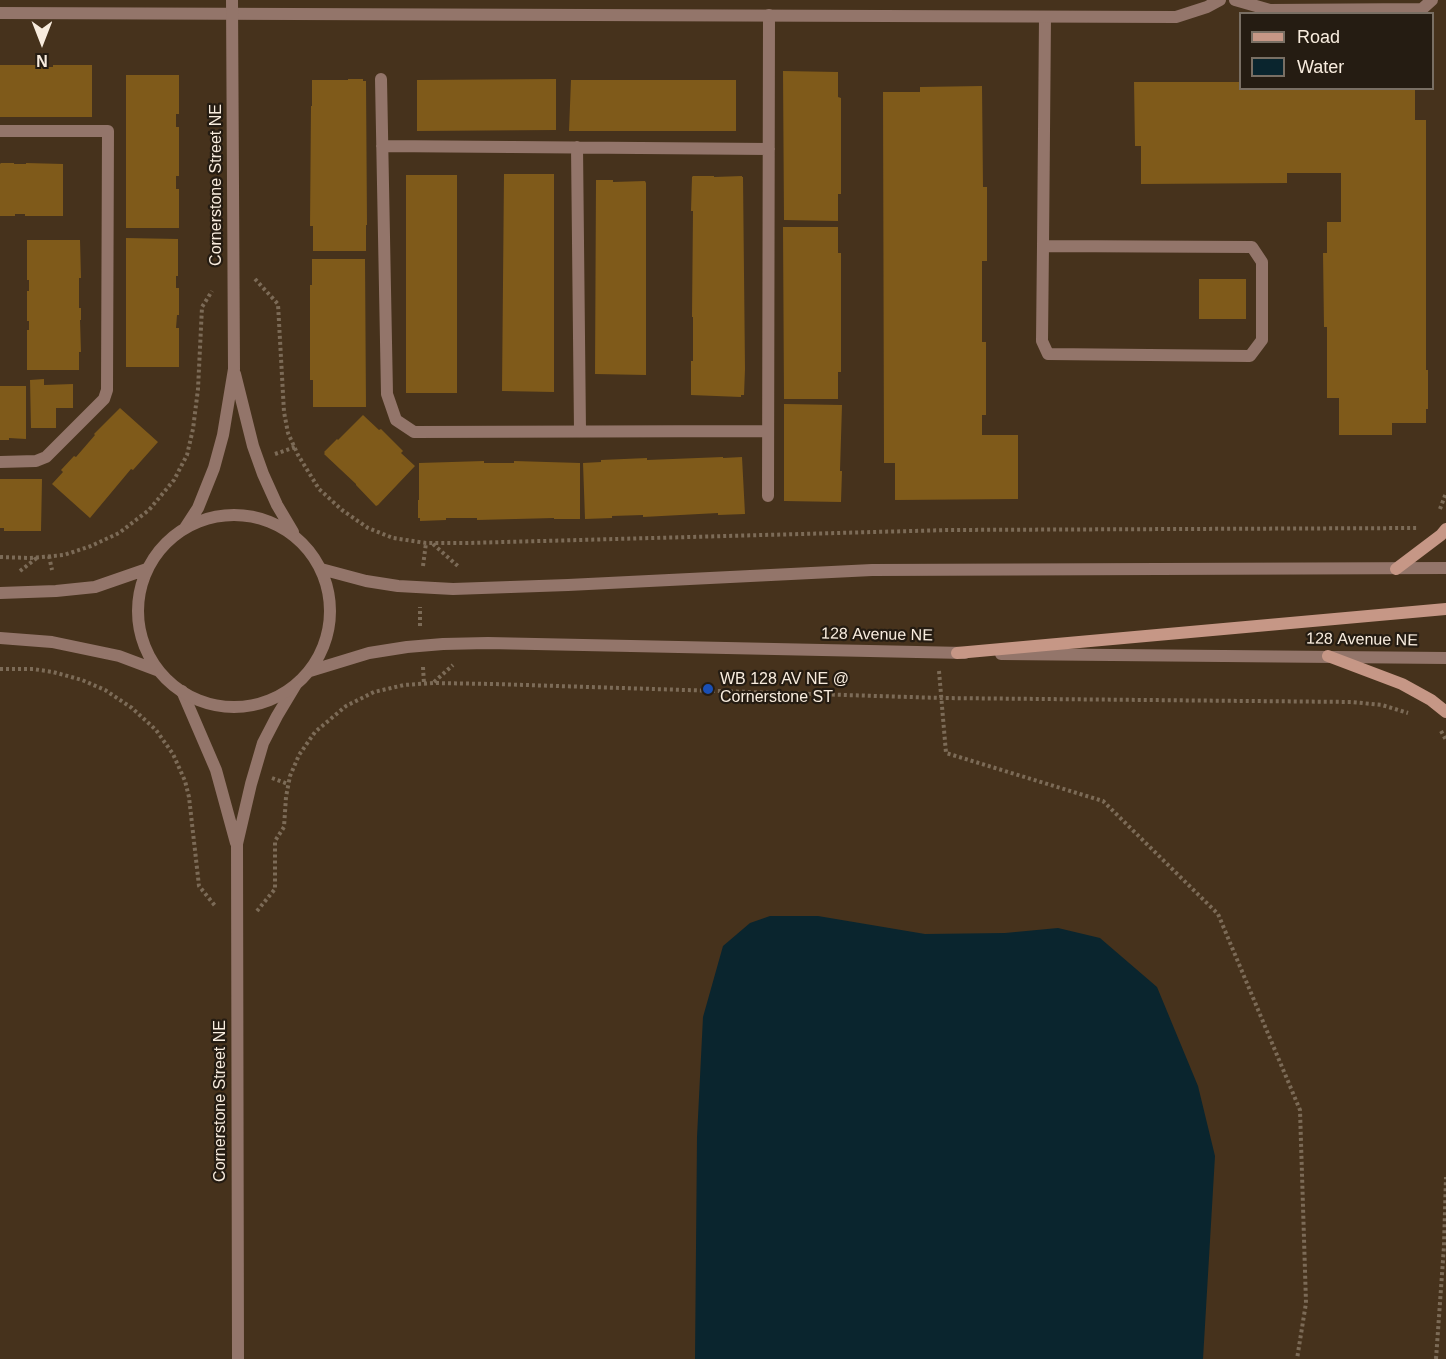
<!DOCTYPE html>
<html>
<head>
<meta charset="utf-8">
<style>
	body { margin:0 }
	#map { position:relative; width:1446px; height:1359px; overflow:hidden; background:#46321c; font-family:Arial,sans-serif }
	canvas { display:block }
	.legend { position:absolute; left:1239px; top:12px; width:195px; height:78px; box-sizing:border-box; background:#251c12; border:2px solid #796f64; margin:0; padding:8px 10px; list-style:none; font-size:18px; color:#f8ecde }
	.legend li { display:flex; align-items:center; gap:12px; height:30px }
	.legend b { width:30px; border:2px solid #796f64 }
	.north { position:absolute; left:12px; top:12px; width:60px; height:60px; -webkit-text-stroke:4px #251c12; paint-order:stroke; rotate:180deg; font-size:16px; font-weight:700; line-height:24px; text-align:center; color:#f8ecde }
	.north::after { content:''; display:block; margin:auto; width:21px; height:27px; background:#f8ecde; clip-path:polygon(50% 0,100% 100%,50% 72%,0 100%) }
</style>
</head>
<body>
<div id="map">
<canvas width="1446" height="1359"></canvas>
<ul class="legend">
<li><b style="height:8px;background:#c69786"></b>Road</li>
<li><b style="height:16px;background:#0a252e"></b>Water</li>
</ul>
<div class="north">N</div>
</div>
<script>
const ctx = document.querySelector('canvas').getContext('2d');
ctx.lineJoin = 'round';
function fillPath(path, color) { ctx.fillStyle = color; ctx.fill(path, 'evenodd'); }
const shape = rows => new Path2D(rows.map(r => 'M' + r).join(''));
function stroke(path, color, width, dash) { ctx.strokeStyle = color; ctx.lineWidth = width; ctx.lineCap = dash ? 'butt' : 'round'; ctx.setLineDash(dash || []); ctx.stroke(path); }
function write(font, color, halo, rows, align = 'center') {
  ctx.font = font + ' Arial,sans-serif'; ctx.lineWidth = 4.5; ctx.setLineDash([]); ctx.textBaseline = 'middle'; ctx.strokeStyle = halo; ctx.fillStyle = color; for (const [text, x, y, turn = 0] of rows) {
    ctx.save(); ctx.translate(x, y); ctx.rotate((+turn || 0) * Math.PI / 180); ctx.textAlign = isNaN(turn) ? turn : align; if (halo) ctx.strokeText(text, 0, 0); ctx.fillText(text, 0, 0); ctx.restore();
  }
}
const water = shape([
	[770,916,818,916,925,934,1005,933,1058,928,1100,938,1157,987,1198,1086,1215,1156,1203,1359,695,1359,697,1137,703,1017,723,946,750,923]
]);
const building = shape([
	[0,65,40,65,40,67,53,67,53,65,92,65,92,117,0,117],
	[783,71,838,72,838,97,841,98,841,194,838,194,838,221,784,220],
	[126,75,179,75,179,114,176,114,176,127,179,127,179,176,176,176,176,189,179,189,179,228,126,228],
	[348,79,363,79,363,81,366,81,367,225,366,225,366,251,313,251,313,226,310,226,311,106,312,106,312,80,348,80],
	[556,79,556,130,417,131,417,80],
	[571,80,736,80,736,131,569,131],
	[1134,82,1240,82,1240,88,1415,88,1415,120,1426,120,1426,370,1428,370,1428,409,1426,409,1426,423,1392,423,1392,435,1339,435,1339,398,1327,398,1327,327,1324,327,1323,253,1327,253,1327,222,1341,222,1341,173,1287,173,1287,183,1141,184,1141,146,1135,146],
	[982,86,983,187,987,187,987,261,982,261,982,342,986,342,986,415,982,415,982,435,1018,435,1018,499,895,500,895,463,884,463,883,92,920,92,920,87],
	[1,163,14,163,14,164,26,164,26,163,63,164,63,216,25,216,25,214,15,214,15,216,0,216,0,164],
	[504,174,554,174,554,392,502,391],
	[406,175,457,175,457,393,406,393],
	[693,176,714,176,714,177,742,176,742,177,743,177,745,369,744,395,741,395,741,397,691,395,691,361,693,361,693,317,692,317,693,211,691,211,692,177],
	[596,180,613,180,613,182,645,181,646,183,646,375,595,374],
	[783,227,838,227,838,253,841,253,841,372,838,372,838,399,784,399],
	[126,238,178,239,178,276,176,276,176,288,179,288,179,315,177,315,176,328,179,328,179,367,126,367],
	[27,240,80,240,81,278,79,278,79,308,81,308,81,320,80,320,81,352,79,352,79,370,27,370,27,330,29,330,29,321,27,321,27,291,29,291,29,280,27,280],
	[312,259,365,259,366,407,313,407,313,380,310,380,310,285,312,285],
	[1199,279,1246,279,1246,319,1199,319],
	[44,379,44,385,73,384,73,408,56,408,56,428,31,428,30,380],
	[0,386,26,386,26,439,9,438,9,440,0,440],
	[784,404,842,405,840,471,842,471,841,502,784,501],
	[120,408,158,442,133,470,131,469,90,518,52,484,63,472,61,470,74,456,76,457,95,435,94,434],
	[363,415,379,430,381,429,403,451,401,453,415,466,378,505,376,506,356,485,356,484,324,454,325,453,324,452,337,439,338,440],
	[723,457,723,458,742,457,745,514,718,515,718,513,643,517,643,515,612,516,612,518,585,519,583,463,601,462,601,460,647,458,647,460],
	[484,461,484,463,514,463,514,461,580,463,580,519,554,519,554,518,477,520,477,518,446,518,446,520,420,521,420,518,418,518,418,500,419,500,419,463],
	[0,479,42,479,41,531,4,531,4,528,0,528]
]);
const path = shape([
	[255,279,278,304,284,412,288,433,298,455,319,489,342,510,368,528,393,538,426,543,468,543,948,530,1417,528],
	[275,454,295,447],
	[1440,509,1446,493],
	[433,544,459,567],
	[49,556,52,570],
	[0,557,30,558,64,555,91,546,119,533,149,510,174,480,187,455,193,429,198,389,202,307,212,291],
	[423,566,426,543],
	[20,571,38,557],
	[420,626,420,607],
	[423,667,424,684],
	[0,669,33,669,53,672,82,680,105,690,132,708,156,730,173,754,185,781,189,797,199,886,216,907],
	[939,671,946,753,1103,801,1218,914,1300,1110,1306,1303,1297,1359],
	[434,682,453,665],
	[1441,731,1446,740],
	[272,778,288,784],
	[257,911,275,889,275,841,284,827,286,797,290,776,299,755,315,732,346,706,374,692,404,685,434,683,494,684,941,698,1352,702,1382,705,1408,713],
	[1436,1359,1444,1246,1446,1177]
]);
const service = shape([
	[1235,0,1270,10,1422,9,1432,0],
	[381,79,387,394,396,420,414,432,768,431],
	[0,131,108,131,107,390,104,399,46,457,36,461,0,462],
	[382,146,769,149],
	[577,147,580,431],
	[1043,246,1252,247,1262,262,1262,340,1250,356,1048,354,1042,341,1043,246,1045,17],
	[768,496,769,15]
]);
const minor = shape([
	[0,13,1176,17,1207,7,1220,0],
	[182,691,216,770,236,843],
	[238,1359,237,844,251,784,263,743,277,716,295,686]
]);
const tertiary = shape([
	[235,374,253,446,263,474,277,505,293,532],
	'138 611a96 96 0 1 1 192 0a96 96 0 1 1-192 0Z',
	[185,528,198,508,214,468,223,435,234,369,232,0],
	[321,569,366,581,398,586,453,589,568,585,872,570,1446,568],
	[0,593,56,591,95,587,147,569],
	[0,638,52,642,119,656,159,671],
	[1001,654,1446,658],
	[310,671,369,653,407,647,443,644,488,643,965,653]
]);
const secondary = shape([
	[1396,569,1441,535,1446,529],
	[957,653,1446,609],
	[1328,656,1402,684,1431,700,1446,712]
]);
const markers = [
	[708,689,6,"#1a4fb4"]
];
const streetNames = [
	["Cornerstone Street NE",217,185,-90],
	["128 Avenue NE",877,635,1],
	["128 Avenue NE",1362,640,1],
	["Cornerstone Street NE",221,1101,-90]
];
const poiNames = [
	["WB 128 AV NE @",720,680],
	["Cornerstone ST",720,698]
];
fillPath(water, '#0a252e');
fillPath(building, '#7f5a1a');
stroke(path, '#7c6b57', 4, [3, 3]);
stroke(service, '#93756a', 12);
stroke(minor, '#93756a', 12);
stroke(tertiary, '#93756a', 12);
stroke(secondary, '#c69786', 12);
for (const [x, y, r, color] of markers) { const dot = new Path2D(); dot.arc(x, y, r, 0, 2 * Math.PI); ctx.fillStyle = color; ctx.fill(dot); stroke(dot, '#251c12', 2); }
write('16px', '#f8ecde', '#251c12', streetNames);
write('16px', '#f8ecde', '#251c12', poiNames, 'left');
</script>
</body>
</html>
